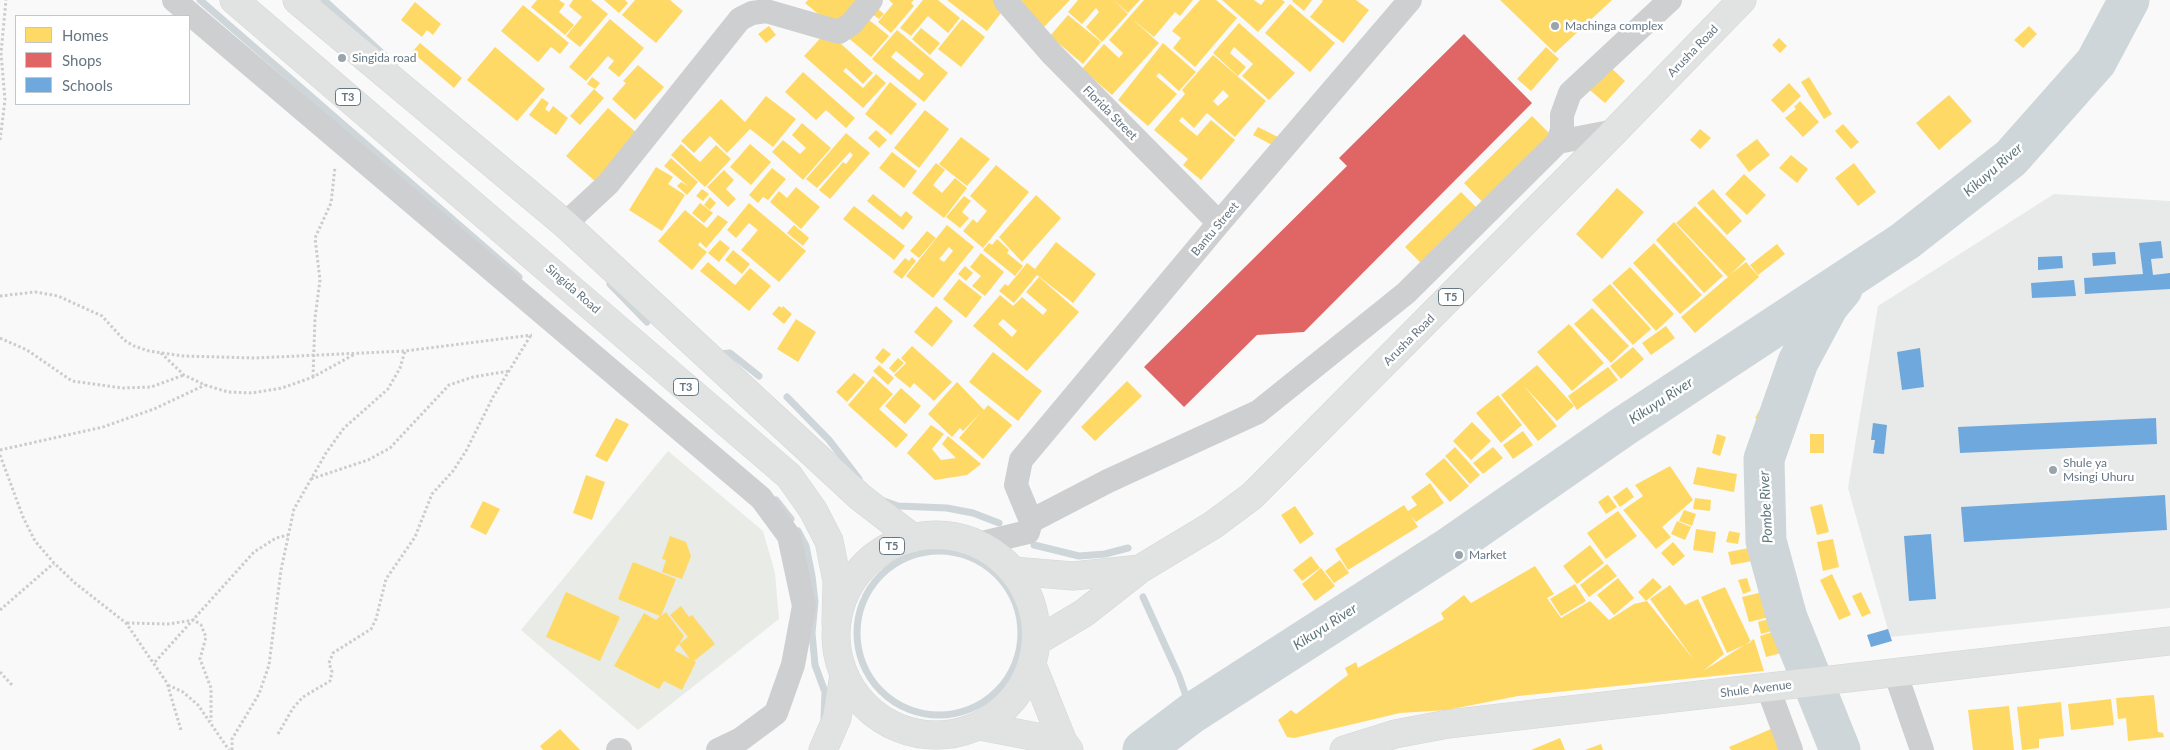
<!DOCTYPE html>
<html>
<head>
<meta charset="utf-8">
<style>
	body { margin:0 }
	#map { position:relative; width:2170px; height:750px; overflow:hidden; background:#f9f9f9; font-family:Lato,sans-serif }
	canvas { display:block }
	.legend { position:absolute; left:15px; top:15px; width:175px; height:90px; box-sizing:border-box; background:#fff; border:1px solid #c1c8cd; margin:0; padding:6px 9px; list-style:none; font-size:15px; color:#657683 }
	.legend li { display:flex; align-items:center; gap:10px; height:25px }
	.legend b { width:25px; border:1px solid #c1c8cd }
</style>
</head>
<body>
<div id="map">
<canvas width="2170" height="750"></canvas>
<ul class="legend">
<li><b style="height:14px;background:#ffd966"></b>Homes</li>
<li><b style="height:14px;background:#e06666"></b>Shops</li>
<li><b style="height:14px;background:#6fa8dc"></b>Schools</li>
</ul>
</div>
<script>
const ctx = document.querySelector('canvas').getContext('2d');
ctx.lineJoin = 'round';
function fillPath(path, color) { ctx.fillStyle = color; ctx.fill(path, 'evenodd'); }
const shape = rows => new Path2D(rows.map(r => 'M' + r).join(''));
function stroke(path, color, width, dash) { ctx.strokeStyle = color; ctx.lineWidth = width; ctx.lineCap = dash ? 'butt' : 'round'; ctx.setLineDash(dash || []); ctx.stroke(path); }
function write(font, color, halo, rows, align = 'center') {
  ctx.font = font + ' Lato,sans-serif'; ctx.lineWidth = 5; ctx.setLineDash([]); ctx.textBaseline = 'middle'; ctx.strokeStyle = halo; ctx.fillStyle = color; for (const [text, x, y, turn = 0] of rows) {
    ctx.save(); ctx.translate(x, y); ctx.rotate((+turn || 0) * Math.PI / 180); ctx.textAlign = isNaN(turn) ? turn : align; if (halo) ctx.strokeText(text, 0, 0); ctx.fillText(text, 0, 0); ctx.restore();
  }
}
const built = shape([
	[2054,194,2170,201,2170,608,1890,637,1848,488,1878,306]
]);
const green = shape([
	[668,451,763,531,775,573,779,619,638,730,521,630]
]);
const homes = shape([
	[537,0,559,0,565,4,559,12,574,25,565,35,531,7],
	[573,0,591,0,608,14,580,47,566,36,582,17,569,6],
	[604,0,625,0,628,3,619,13],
	[635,0,670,0,683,11,656,43,622,15],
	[808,0,865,0,839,31,805,3],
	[889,0,914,0,911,3,914,6,891,33,878,22,893,4],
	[923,0,938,0,960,18,948,33,928,16,911,36,900,28],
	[947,0,1002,0,1008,4,987,31],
	[1015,0,1070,0,1042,29],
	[1078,0,1140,0,1128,13,1114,0,1128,14,1102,42,1086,27,1099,12,1096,8,1082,24,1068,12],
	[1144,0,1193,0,1180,16,1175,12,1154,37,1132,19,1159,43,1112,95,1082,69,1104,44,1119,58,1123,53,1109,40],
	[1200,0,1216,0,1237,18,1195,67,1173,48,1181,38,1172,31],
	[1222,0,1254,0,1261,5,1265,0,1282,0,1285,2,1258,32],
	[1293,0,1312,0,1304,11,1292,1],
	[1321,0,1356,0,1369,10,1343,43,1310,17,1323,1],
	[1500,0,1612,0,1555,53],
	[415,2,441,24,433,35,427,30,422,37,401,20],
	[1290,4,1335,43,1310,72,1265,33],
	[523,5,569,43,560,54,551,47,538,62,501,31],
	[877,8,884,14,879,19,872,14],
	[863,15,889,36,871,57,846,36],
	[1068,15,1101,42,1083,64,1050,36],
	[610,19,644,48,619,77,608,68,614,61,608,56,586,81,569,67],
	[962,19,985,37,961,67,938,49],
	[1239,23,1295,73,1269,100,1242,76,1253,64,1234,47,1230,53,1246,67,1238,76,1213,53],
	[769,26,776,35,766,43,758,34],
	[2029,26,2037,34,2023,48,2014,40],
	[921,28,940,43,930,55,912,39],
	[897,30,948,73,924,102,872,59],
	[896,51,924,74,919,80,891,57],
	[827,31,873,73,863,84,846,68,843,71,863,88,876,74,886,83,863,108,804,56],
	[1779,38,1787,46,1780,53,1772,45],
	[420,43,462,78,454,88,412,52],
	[1163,43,1196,72,1179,91,1159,73,1156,76,1177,94,1148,126,1118,100],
	[495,47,545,89,517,121,467,80],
	[1546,47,1559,59,1531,91,1517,79],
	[1213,55,1266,101,1235,137,1207,113,1194,128,1182,117,1179,121,1197,136,1211,120,1235,140,1201,180,1183,165,1188,159,1154,130,1185,94,1182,90],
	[1223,90,1229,96,1218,106,1213,101],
	[1606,63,1625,81,1605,103,1585,86],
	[638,65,664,87,635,120,612,99,626,83,623,81],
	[803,72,855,118,846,128,826,110,816,120,785,92],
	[592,77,600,83,595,89,587,84],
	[1809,77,1832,114,1824,119,1801,82],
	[890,82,917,104,891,135,865,114],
	[1789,83,1801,96,1783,113,1771,100],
	[594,89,604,98,580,125,570,116],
	[1949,95,1972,121,1939,150,1916,123],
	[766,96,796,119,773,147,750,129,727,153,710,136,694,153,681,141,721,99,745,122],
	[542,98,549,103,545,109,549,112,553,106,568,118,556,135,529,115],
	[1800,101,1819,122,1803,137,1785,118,1796,109,1794,107],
	[608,108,638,134,596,182,566,156],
	[925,110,949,129,919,168,894,148],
	[1532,116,1556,140,1487,207,1464,183],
	[802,123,831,148,803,180,772,152,783,140,800,154,806,148,792,135],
	[1843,124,1859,142,1851,149,1835,131],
	[1258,127,1280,138,1276,147,1253,135],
	[1700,129,1711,138,1700,149,1690,140],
	[876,130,887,140,879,148,868,138],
	[846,133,870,153,830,199,819,190,843,162,846,164,853,155,850,152,817,188,806,179],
	[961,137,990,159,967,186,939,164],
	[1757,139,1770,155,1749,172,1736,155],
	[681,144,700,162,716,145,731,159,705,187,671,155],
	[750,144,771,162,751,185,730,167],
	[892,152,917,171,904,188,879,168],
	[1791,155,1808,169,1797,183,1779,168],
	[671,158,698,182,687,195,677,186,681,182,688,186,664,166],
	[936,163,945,170,933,185,942,193,955,178,967,188,944,218,912,193],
	[1854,163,1876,192,1858,206,1835,178],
	[996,165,1029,192,983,248,963,231,973,219,977,223,987,211,970,196],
	[656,167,673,177,668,184,685,195,662,231,629,210],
	[772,168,786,179,768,200,763,197,758,203,749,195],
	[724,170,734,180,726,189,736,199,728,207,707,187],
	[1744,174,1766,195,1747,215,1725,194],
	[796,187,820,207,801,229,770,202,779,191,787,198],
	[1617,188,1644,212,1602,259,1576,234],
	[702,189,709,194,703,201,696,196],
	[1713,189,1742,221,1727,235,1697,203],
	[1461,192,1482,213,1426,268,1405,247],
	[873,194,901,217,906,211,913,217,903,230,867,201],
	[1036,195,1061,218,1022,262,999,237],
	[964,196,971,201,962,212,969,218,960,228,946,217],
	[710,197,716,203,710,210,704,205],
	[700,203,713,213,704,223,692,213],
	[749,203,806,251,779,282,741,250,758,230,749,223,736,238,727,230],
	[854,206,905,246,894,260,843,219],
	[1695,206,1746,259,1731,274,1746,262,1759,277,1695,333,1681,317,1728,277,1676,223],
	[685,210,707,228,718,215,728,222,706,248,700,242,698,245,707,252,692,270,658,241],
	[1674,222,1723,276,1704,293,1656,240],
	[794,225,809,238,803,246,787,233],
	[947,225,974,247,933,298,906,276],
	[949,247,953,251,944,262,939,259],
	[927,231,936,238,919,258,910,251],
	[997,239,1009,250,1007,253,1023,266,1015,276,983,250,989,243,992,245],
	[720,240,730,248,719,262,708,253],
	[1056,242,1096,274,1073,303,1037,275,1014,303,999,291,1005,284,1008,286,1027,263,1035,269],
	[1654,243,1702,295,1680,314,1633,263],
	[1777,244,1785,254,1758,275,1750,265],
	[733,250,750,264,742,274,725,260],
	[981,253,1004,272,985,296,972,286,981,276,970,267],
	[912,257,916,261,902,279,893,272,905,258,909,261],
	[708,262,735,285,750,268,771,286,749,311,700,271],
	[965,266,973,273,966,281,958,274],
	[1630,267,1674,314,1656,331,1612,283],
	[1039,277,1079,312,1027,371,973,326,1000,295,1013,306,1022,297,1043,315,1047,310,1026,292],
	[1003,319,1017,331,1012,337,998,324],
	[959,279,982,297,966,318,943,299],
	[1610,284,1651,329,1633,345,1592,300],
	[779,306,782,308,783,306,792,314,784,324,772,314],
	[936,306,953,321,932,347,914,332],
	[1592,308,1629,346,1611,363,1574,324],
	[796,319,816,332,798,362,777,349],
	[1569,324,1604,363,1572,391,1537,352],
	[1666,326,1675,338,1651,355,1642,343],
	[912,346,952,382,934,401,914,383,910,388,894,375,906,363,901,358],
	[1633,347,1644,359,1621,379,1610,366],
	[883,348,891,354,882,364,875,358],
	[993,352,1042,391,1018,421,969,382],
	[898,358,904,363,894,373,889,368],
	[879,365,894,378,888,385,873,371],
	[1537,365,1574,406,1557,421,1524,386,1557,426,1538,441,1501,395],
	[1608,367,1618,380,1577,410,1568,396],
	[854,373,865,382,847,402,836,392],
	[873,376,893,394,879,409,908,435,896,448,848,405],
	[1127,381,1142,396,1095,441,1081,427],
	[957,382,984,410,988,405,1012,425,983,459,959,438,981,412,963,431,960,428,952,437,928,414],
	[901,388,921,406,905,424,885,406],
	[1498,395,1522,425,1501,443,1476,413],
	[1759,411,1765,414,1762,421,1755,418],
	[616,418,629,424,607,462,595,456],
	[1472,422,1491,441,1471,460,1453,441],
	[931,425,944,434,932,449,941,460,956,458,942,444,948,436,981,464,967,475,935,480,907,453],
	[1523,431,1533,445,1513,459,1503,445],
	[1717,434,1726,437,1720,456,1712,453],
	[1810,434,1824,434,1824,453,1810,453],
	[1455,447,1480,475,1470,484,1445,456],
	[1493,447,1503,458,1483,474,1473,463],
	[1444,458,1469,486,1450,502,1425,474],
	[1670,466,1693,500,1662,527,1671,537,1656,549,1623,510,1643,496,1635,485],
	[1697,467,1737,474,1734,492,1693,484],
	[586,475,605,482,592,520,573,513],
	[1430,483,1444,503,1416,522,1411,516,1418,527,1348,570,1335,549,1404,505,1408,511,1417,505,1411,497],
	[1627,487,1634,497,1620,507,1613,497],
	[1608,495,1617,507,1606,514,1598,502],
	[1695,498,1711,500,1710,511,1693,509],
	[483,501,500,509,486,535,470,527],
	[1822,504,1829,532,1817,535,1810,507],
	[1295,506,1314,534,1300,544,1281,515],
	[1684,510,1696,514,1692,526,1679,521],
	[1618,511,1637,536,1606,559,1587,533],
	[1677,521,1691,527,1685,540,1671,534],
	[1696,529,1716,532,1713,553,1693,550],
	[1729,531,1740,533,1738,544,1726,542],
	[670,536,686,542,691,556,682,579,662,572,666,560,662,559],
	[1833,539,1839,567,1823,571,1817,542],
	[1673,542,1685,556,1673,566,1661,553],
	[1590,545,1604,563,1577,584,1563,566],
	[1749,548,1752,561,1731,565,1728,552],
	[1311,556,1320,568,1302,581,1293,570],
	[1340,560,1349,573,1334,583,1325,571],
	[633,562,676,579,661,616,666,612,684,636,679,644,688,637,670,615,681,606,689,617,692,615,715,644,694,661,696,662,682,690,664,681,659,689,614,666,644,613,656,620,660,616,618,599],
	[679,644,690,659,674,650],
	[1607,564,1617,576,1589,597,1580,585],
	[1535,566,1554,594,1547,598,1561,618,1590,601,1609,620,1634,604,1647,601,1694,660,1650,599,1670,585,1685,605,1698,599,1724,654,1703,671,1754,639,1764,671,1518,696,1447,710,1400,713,1294,738,1287,737,1278,720,1291,710,1296,714,1348,675,1345,668,1356,662,1358,668,1444,619,1441,613,1464,595,1471,603],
	[1321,568,1335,586,1315,601,1302,584],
	[1832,574,1851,615,1839,620,1820,580],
	[1618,578,1634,598,1614,615,1597,595],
	[1653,578,1662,587,1646,601,1638,592],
	[1747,578,1751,591,1743,594,1738,580],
	[1575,584,1586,601,1561,616,1550,599],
	[1725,587,1751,642,1727,653,1701,597],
	[566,592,620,617,600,661,546,637],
	[1763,592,1769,617,1749,622,1742,597],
	[1861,592,1871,613,1862,617,1852,596],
	[1769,619,1772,631,1761,634,1758,622],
	[1775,631,1781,653,1766,657,1760,636],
	[2154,695,2158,732,2163,733,2164,737,2128,741,2126,718,2118,719,2116,698],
	[2111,699,2114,725,2071,730,2068,704],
	[2061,702,2064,736,2039,739,2039,748,2022,750,2017,707],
	[2009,706,2014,750,1973,750,1968,710],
	[1778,726,1788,750,1731,750,1729,747],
	[560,729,580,750,543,750,540,746],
	[1560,738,1565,750,1531,750],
	[1601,744,1603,750,1585,750]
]);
const shops = shape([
	[1464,34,1532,103,1304,332,1257,335,1184,407,1144,367,1347,166,1339,158]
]);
const schools = shape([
	[2161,241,2163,258,2151,259,2153,275,2170,273,2170,289,2085,294,2084,278,2143,274,2139,243],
	[2115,252,2116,264,2093,266,2092,253],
	[2062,256,2063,268,2038,270,2038,257],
	[2074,280,2076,296,2032,298,2031,283],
	[1920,348,1924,387,1902,390,1897,352],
	[2156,418,2157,444,1960,453,1958,427],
	[1873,423,1887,425,1884,454,1873,453,1875,440,1871,440],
	[2165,495,2167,530,1964,542,1961,507],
	[1931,534,1936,599,1909,601,1904,536],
	[1888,629,1892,641,1871,647,1867,635]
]);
const stream = shape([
	[200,0,519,277],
	[324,0,394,64],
	[610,284,647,322],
	[717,354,730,353,759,376],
	[787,397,829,440,859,479],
	[776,500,791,519],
	[884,501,898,506,947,508,973,513,999,523],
	[798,531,806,546,812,576,815,602,812,633,815,665,825,692,824,718],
	[1034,545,1079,556,1105,554,1128,548],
	'857 633a82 82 0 1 1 164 0a82 82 0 1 1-164 0Z',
	[1143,597,1179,676,1192,713]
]);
const river = shape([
	[1143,750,1192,713,1447,549,1624,426,1905,241,2011,158,2096,62,2129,0],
	[1840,750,1787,618,1766,541,1764,459,1798,362,1828,306,1842,289]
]);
const path = shape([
	[0,140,5,100,1,53,6,0],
	[0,296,35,292,58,296,102,316,124,340,134,346,149,351,183,356,255,358,405,351,532,335],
	[0,338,27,350,72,381,122,388,151,387,184,375],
	[161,353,184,375,205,385,228,392,252,393,282,388,313,377,355,354],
	[313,377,315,318,320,280,315,238,331,203,335,167],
	[0,450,103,427,154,409,205,385],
	[0,455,23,517,35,541,54,563,75,583,126,623,167,683,181,730],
	[311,479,368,460,390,448,449,385,473,377,509,371],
	[0,610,54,563],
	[127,623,168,624,194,620,201,625,206,637,200,659,211,688,211,721],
	[155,662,254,552,276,538,288,535],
	[0,672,12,685],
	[168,685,183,692,198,705,229,750],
	[278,734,293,708,303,697,330,681,332,672,329,663,333,653,371,629,376,619,386,579,415,537,432,494,453,471,466,451,493,397,531,335],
	[232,750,232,739,259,694,269,665,281,570,294,509,326,453,344,428,388,389,400,368,405,351]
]);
const minor = shape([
	[174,0,761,498,789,536,804,606,793,665,776,713,741,739,718,750],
	[1005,0,1052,54,1219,223],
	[1558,142,1615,131],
	[565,224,608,184,740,19,752,13,766,11,839,32,851,24,871,0],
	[1031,521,1108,481,1258,412,1406,293,1558,142,1562,130,1562,115,1570,93,1670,0],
	[978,544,1028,532,1031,521,1016,485,1021,460,1219,223,1410,0],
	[1895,672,1922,750],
	[1768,688,1791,750],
	[618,750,620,750]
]);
const major = shape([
	[1032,665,1063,742,1069,750],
	[980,726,1063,742],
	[1344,750,1395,734,1448,724,2170,641]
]);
const highway = shape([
	[234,0,789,476,813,510,829,541,837,581,836,623],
	[297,0,565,224,860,497,913,538],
	'836 635a100 100 0 1 1 200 0a100 100 0 1 1-200 0Z',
	[1013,571,1073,576,1140,569],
	[1037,641,1084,613,1140,569,1213,525,1252,496,1615,131,1742,0],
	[823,750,837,718,844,675]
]);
const markers = [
	[1555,26,5,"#99a4ac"],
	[342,58,5,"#99a4ac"],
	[2053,470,5,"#99a4ac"],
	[1459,555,5,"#99a4ac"]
];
const shields = [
	[348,97,25],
	[1451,297,25],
	[686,387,25],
	[892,546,25]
];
const shieldNames = [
	["T3",348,97],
	["T5",1451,297],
	["T3",686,387],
	["T5",892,546]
];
const poiNames = [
	["Machinga complex",1565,26],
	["Singida road",352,58],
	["Shule ya",2063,463],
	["Msingi Uhuru",2063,477],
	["Market",1469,555]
];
const streetNames = [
	["Arusha Road",1693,51,-46],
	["Florida Street",1110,113,45],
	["Bantu Street",1215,229,-50],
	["Singida Road",573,289,41],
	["Arusha Road",1409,340,-45],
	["Shule Avenue",1756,689,-7]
];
const waterNames = [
	["Kikuyu River",1993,170,-41],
	["Kikuyu River",1661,401,-33],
	["Pombe River",1766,507,-93],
	["Kikuyu River",1325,627,-33]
];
fillPath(built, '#e8e9e9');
fillPath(green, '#e8ebe6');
fillPath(homes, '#ffd966');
fillPath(shops, '#e06666');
fillPath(schools, '#6fa8dc');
stroke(stream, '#ced6d9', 7);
stroke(river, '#ced6d9', 41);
stroke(major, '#d5d6d7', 29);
stroke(highway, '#d5d6d6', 29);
stroke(path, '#cbcccd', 3, [2.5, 2.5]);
stroke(minor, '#cecfd0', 24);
stroke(major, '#e1e2e2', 28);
stroke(highway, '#e1e2e2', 28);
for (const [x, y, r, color] of markers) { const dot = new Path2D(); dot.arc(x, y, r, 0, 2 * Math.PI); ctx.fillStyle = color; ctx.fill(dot); stroke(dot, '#fff', 2); }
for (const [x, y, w] of shields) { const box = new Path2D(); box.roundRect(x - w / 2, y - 8.5, w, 17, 4); ctx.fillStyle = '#fff'; ctx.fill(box); stroke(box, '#657683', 1); }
write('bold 11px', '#657683', null, shieldNames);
write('12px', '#657683', '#fff', poiNames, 'left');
write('12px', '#657683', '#fff', streetNames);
write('italic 14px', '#60757c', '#fff', waterNames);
</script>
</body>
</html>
